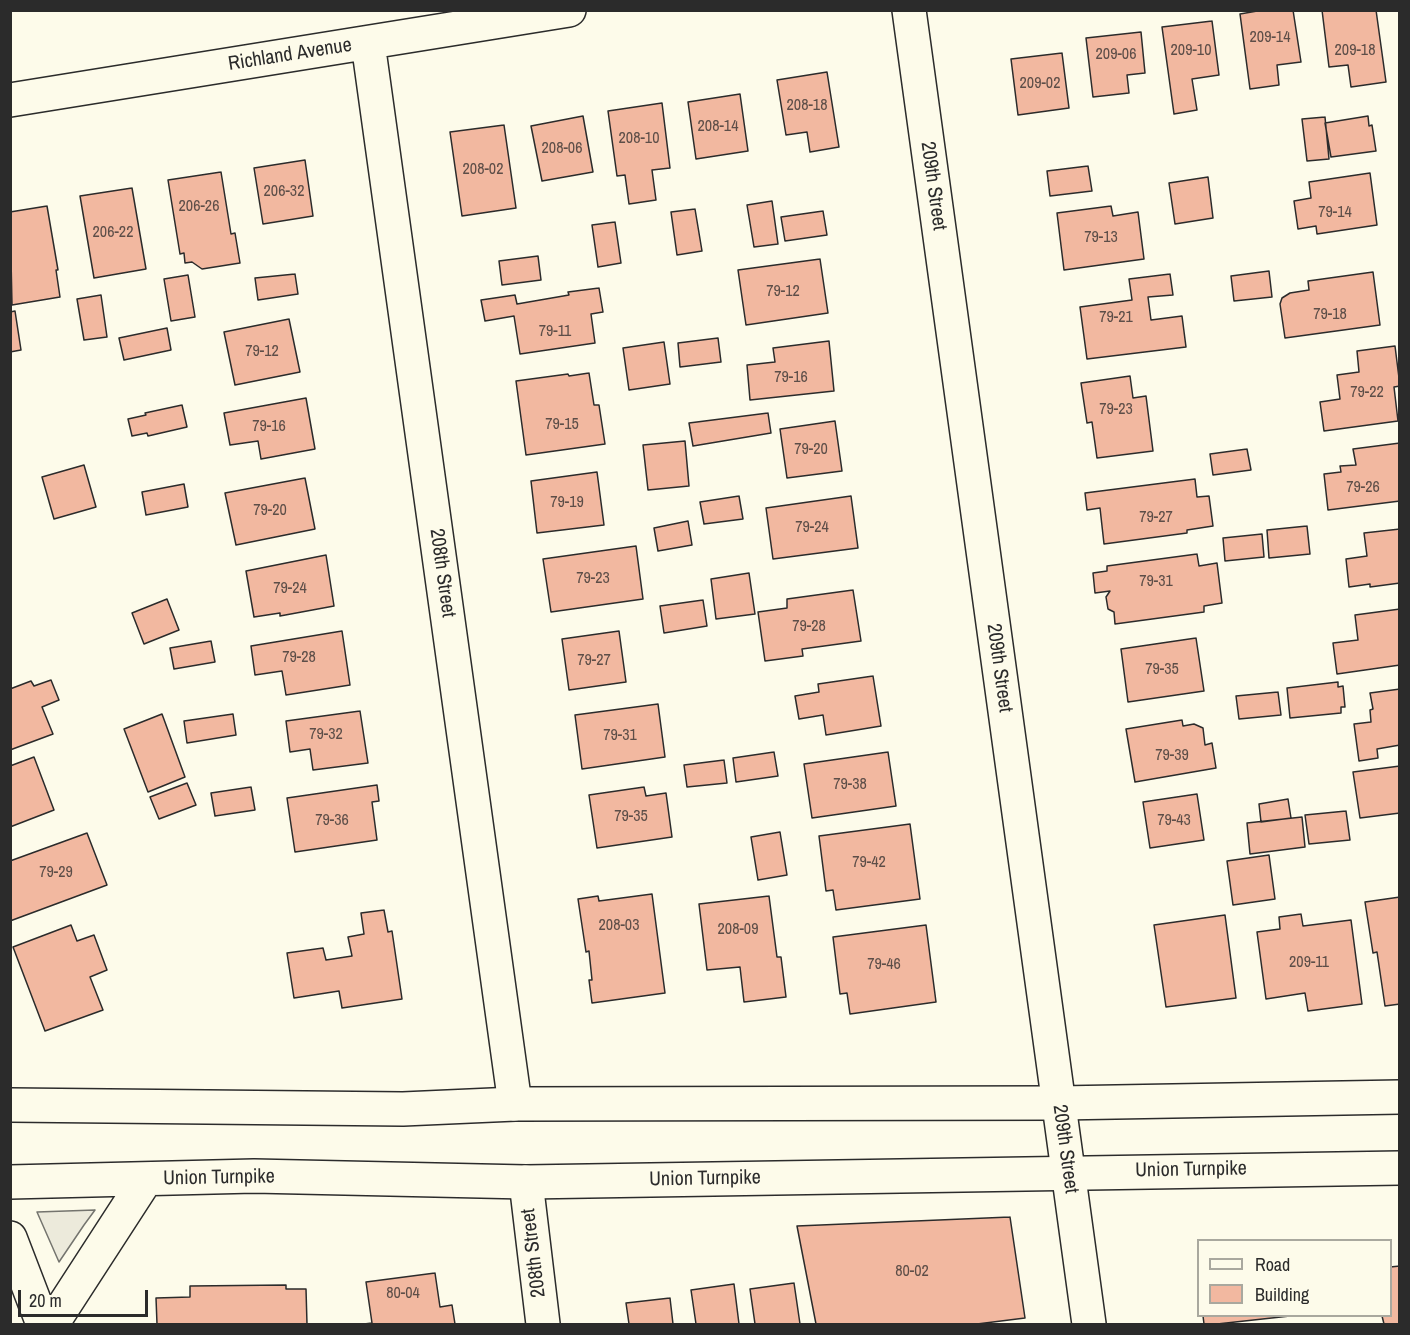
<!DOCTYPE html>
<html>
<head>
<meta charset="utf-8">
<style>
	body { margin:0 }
	#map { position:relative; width:1410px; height:1335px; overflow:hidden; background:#fdfbea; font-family:"Archivo Narrow",sans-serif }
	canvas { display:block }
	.frame { position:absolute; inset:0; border:12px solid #2b2b2b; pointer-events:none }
	.legend { position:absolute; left:1197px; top:1239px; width:195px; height:78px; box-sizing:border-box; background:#fdfbea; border:2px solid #a9a89e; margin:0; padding:8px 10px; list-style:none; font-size:18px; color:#2b2b2b }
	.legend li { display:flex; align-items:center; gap:12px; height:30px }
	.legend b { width:30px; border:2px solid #a9a89e }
	.scale { position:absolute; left:18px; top:1290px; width:130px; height:27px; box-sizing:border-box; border:3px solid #2b2b2b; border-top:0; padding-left:8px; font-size:18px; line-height:21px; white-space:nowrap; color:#2b2b2b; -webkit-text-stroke:4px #fdfbea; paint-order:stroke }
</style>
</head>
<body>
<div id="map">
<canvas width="1410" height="1335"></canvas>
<div class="frame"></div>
<ul class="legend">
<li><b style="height:8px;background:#fdfbea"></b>Road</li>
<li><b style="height:16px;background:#f2b8a0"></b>Building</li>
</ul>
<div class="scale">20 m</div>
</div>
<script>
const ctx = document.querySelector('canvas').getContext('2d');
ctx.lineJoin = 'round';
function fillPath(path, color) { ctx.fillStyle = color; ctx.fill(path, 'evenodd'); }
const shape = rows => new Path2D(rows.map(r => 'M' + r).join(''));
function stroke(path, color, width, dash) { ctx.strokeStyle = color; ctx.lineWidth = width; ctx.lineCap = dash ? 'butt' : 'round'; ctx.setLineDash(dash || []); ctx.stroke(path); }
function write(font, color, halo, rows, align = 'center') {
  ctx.font = font + ' "Archivo Narrow",sans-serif'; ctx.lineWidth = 4.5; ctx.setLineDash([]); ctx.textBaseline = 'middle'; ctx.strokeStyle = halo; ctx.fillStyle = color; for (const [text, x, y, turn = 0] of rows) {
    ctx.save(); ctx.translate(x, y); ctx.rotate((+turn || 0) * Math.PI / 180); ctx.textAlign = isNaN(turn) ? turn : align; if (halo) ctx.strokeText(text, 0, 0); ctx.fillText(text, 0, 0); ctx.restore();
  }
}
const parking = shape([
	[95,1210,84,1225,59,1262,37,1212,95,1210]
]);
const building = shape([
	[1263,10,1293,10,1301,62,1277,65,1279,85,1250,89,1240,14,1263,10],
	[1322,10,1376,10,1386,82,1351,87,1348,65,1329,67,1322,10],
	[1212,21,1219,75,1192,79,1197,110,1174,114,1162,27,1212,21],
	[1141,32,1145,73,1127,75,1129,93,1093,97,1086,38,1141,32],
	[1062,53,1069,108,1018,115,1011,59,1062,53],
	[827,72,839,147,810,152,807,132,786,135,777,80,827,72],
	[740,94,748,151,696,159,688,102,740,94],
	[662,103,670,168,652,170,656,200,629,204,625,175,617,176,608,111,662,103],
	[583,116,593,172,542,181,531,126,583,116],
	[1368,116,1369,126,1372,125,1376,151,1331,157,1325,123,1368,116],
	[1325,117,1329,159,1307,161,1302,119,1325,117],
	[504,125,516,208,462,216,450,132,504,125],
	[305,160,313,216,263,224,254,168,305,160],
	[1088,166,1092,191,1050,196,1047,171,1088,166],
	[221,172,231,234,235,233,240,263,202,269,192,262,185,263,184,253,180,254,168,180,221,172],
	[1370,173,1377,225,1317,234,1316,226,1298,229,1294,201,1311,198,1309,182,1370,173],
	[1208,177,1213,218,1175,224,1169,183,1208,177],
	[132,188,146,269,94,278,80,196,132,188],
	[772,201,778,244,754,247,747,205,772,201],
	[47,206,58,270,56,270,60,297,12,305,10,212,47,206],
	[1111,206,1113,216,1138,212,1144,259,1064,270,1057,213,1111,206],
	[695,209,702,251,677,255,671,212,695,209],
	[823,211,827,235,785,241,781,217,823,211],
	[615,222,621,263,598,267,592,225,615,222],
	[538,256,541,280,502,285,499,261,538,256],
	[820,259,828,313,746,325,738,270,820,259],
	[1269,271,1272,297,1234,301,1231,276,1269,271],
	[1373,272,1380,325,1285,338,1280,304,1282,298,1290,293,1309,290,1308,281,1373,272],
	[295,274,298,294,258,300,255,278,295,274],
	[1170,274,1173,295,1148,297,1151,320,1182,316,1186,347,1087,359,1080,307,1132,300,1129,279,1170,274],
	[188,275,195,317,171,321,164,279,188,275],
	[599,288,603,312,591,314,595,343,520,354,514,316,485,321,481,300,515,295,517,304,569,295,568,292,599,288],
	[101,295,107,337,84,340,77,299,101,295],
	[15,311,21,350,10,352,10,312,15,311],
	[289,319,300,372,235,385,224,332,289,319],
	[167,328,171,350,124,360,119,338,167,328],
	[718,338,721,362,680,367,678,343,718,338],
	[829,341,834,391,750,400,747,365,775,362,773,348,829,341],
	[664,342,670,384,629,390,623,348,664,342],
	[1395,346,1400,386,1394,387,1398,421,1324,431,1320,402,1340,399,1337,375,1359,372,1357,351,1395,346],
	[589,373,594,405,599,405,605,444,526,455,516,381,568,374,569,376,589,373],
	[1130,376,1133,398,1146,396,1153,451,1097,458,1092,422,1087,423,1081,383,1130,376],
	[306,398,315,449,261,459,258,441,230,445,224,413,306,398],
	[182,405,187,427,148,436,147,433,132,436,128,419,146,415,145,413,182,405],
	[768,413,771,433,693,446,689,423,768,413],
	[835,421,842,471,787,478,780,429,835,421],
	[685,441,689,486,648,490,643,445,685,441],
	[1400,443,1400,501,1328,510,1324,474,1341,472,1340,466,1356,465,1353,449,1400,443],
	[1247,449,1251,470,1213,475,1210,454,1247,449],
	[84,465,96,507,54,519,42,477,84,465],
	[597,472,604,525,537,533,531,481,597,472],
	[305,478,315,529,236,545,225,493,305,478],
	[1195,479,1197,497,1209,496,1213,526,1187,530,1187,533,1104,544,1100,508,1087,510,1085,493,1195,479],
	[184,484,188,507,146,515,142,492,184,484],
	[739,496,743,519,704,524,700,502,739,496],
	[851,496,858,548,773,559,766,508,851,496],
	[688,521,692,545,658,551,654,528,688,521],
	[1307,526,1310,554,1269,558,1267,530,1307,526],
	[1400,529,1400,583,1370,587,1370,584,1349,587,1346,559,1367,556,1364,533,1400,529],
	[1262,534,1264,557,1225,561,1223,538,1262,534],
	[636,546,643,599,551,612,543,559,636,546],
	[1197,554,1199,566,1217,563,1222,603,1204,606,1204,612,1115,624,1114,612,1108,609,1106,597,1110,591,1095,593,1093,573,1107,571,1107,566,1197,554],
	[326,555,334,606,280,616,280,613,254,617,246,571,326,555],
	[749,573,755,614,716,619,711,579,749,573],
	[853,590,861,641,802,649,803,656,765,661,758,612,787,608,787,599,853,590],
	[167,599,179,630,144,644,132,613,167,599],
	[703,600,707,626,664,633,660,606,703,600],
	[1400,609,1400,665,1337,674,1333,643,1358,640,1355,615,1400,609],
	[342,631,350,685,286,695,282,671,255,675,251,646,342,631],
	[619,631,626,682,569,690,562,639,619,631],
	[1196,638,1204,691,1128,702,1121,649,1196,638],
	[211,641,215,662,174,669,170,648,211,641],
	[873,676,881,726,826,735,823,715,799,719,795,696,819,692,818,684,873,676],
	[51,680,59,700,42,707,53,734,10,750,10,689,31,681,34,686,51,680],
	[1338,682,1338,687,1343,686,1345,707,1341,707,1341,713,1290,718,1287,688,1338,682],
	[1400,689,1400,745,1377,749,1378,758,1359,761,1354,724,1371,722,1370,710,1373,709,1370,693,1400,689],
	[1278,692,1281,715,1239,719,1236,696,1278,692],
	[658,704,665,757,582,769,575,715,658,704],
	[360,711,368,763,313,770,310,749,290,752,286,721,360,711],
	[162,714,185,777,148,792,124,729,162,714],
	[233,714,236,735,187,743,184,721,233,714],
	[1182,720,1183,726,1194,724,1203,728,1205,745,1212,743,1216,768,1135,782,1126,729,1182,720],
	[774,752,778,776,736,782,733,758,774,752],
	[888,752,896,806,812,818,804,764,888,752],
	[34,757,54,810,10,827,10,766,34,757],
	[724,760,727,783,687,787,684,765,724,760],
	[1400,766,1400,813,1360,818,1353,772,1400,766],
	[187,783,196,805,159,819,150,797,187,783],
	[377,785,379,801,372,802,377,840,295,852,287,798,377,785],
	[251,787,255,810,215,816,211,793,251,787],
	[644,787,646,796,666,793,672,837,597,848,589,795,644,787],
	[1197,794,1204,840,1150,848,1143,802,1197,794],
	[1288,799,1291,818,1261,822,1259,804,1288,799],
	[1346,811,1350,840,1309,844,1305,815,1346,811],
	[1302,817,1305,847,1250,854,1247,823,1302,817],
	[910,824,920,899,836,910,833,890,826,891,819,836,910,824],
	[780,832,787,875,758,880,751,837,780,832],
	[87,833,107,885,10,921,10,861,87,833],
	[1269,855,1275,899,1233,905,1227,861,1269,855],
	[652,894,665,993,592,1003,589,980,592,980,589,951,586,952,578,899,598,896,599,901,652,894],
	[769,896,777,957,781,957,786,997,744,1002,740,967,707,970,699,904,769,896],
	[1400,897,1400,1004,1385,1006,1377,952,1373,953,1365,902,1400,897],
	[384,910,388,932,392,931,402,999,342,1008,339,991,294,998,287,953,323,948,326,960,352,956,348,937,364,934,361,913,384,910],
	[1301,914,1303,926,1351,920,1362,1004,1308,1011,1305,993,1266,999,1257,932,1280,929,1279,917,1301,914],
	[1225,915,1236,998,1166,1007,1154,925,1225,915],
	[71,925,77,941,94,935,107,970,90,977,103,1010,45,1031,13,947,71,925],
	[926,925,936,1002,850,1014,847,993,840,994,833,937,926,925],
	[1010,1217,1025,1318,977,1324,816,1324,797,1226,1010,1217],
	[1400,1266,1400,1324,1384,1324,1382,1316,1390,1316,1390,1267,1400,1266],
	[435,1273,440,1307,452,1305,455,1324,364,1324,372,1323,366,1282,435,1273],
	[794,1283,800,1324,755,1324,750,1289,794,1283],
	[734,1284,739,1324,696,1324,691,1290,734,1284],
	[286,1285,286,1289,306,1289,307,1324,157,1324,156,1298,190,1297,190,1286,286,1285],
	[670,1298,673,1324,629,1324,626,1303,670,1298],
	[1203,1316,1290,1316,1217,1324,1204,1324,1203,1316]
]);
const minor = shape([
	[909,10,1089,1324],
	[368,43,515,1104],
	[10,100,569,10],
	[526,1182,543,1324],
	[10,1238,43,1324]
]);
const primary = shape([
	[10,1105,403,1109,515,1104,1059,1103,1400,1097],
	[10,1182,254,1176,526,1182,1400,1168],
	[52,1324,146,1179]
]);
const numberNames = [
	["209-14",1270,38],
	["209-10",1191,51],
	["209-18",1355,51],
	["209-06",1116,55],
	["209-02",1040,84],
	["208-18",807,106],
	["208-14",718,127],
	["208-10",639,139],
	["208-06",562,149],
	["208-02",483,170],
	["206-32",284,192],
	["206-26",199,207],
	["79-14",1335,213],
	["206-22",113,233],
	["79-13",1101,238],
	["79-12",783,292],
	["79-18",1330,315],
	["79-21",1116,318],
	["79-11",555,332],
	["79-12",262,352],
	["79-16",791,378],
	["79-22",1367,393],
	["79-23",1116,410],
	["79-15",562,425],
	["79-16",269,427],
	["79-20",811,450],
	["79-26",1363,488],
	["79-19",567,503],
	["79-20",270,511],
	["79-27",1156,518],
	["79-24",812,528],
	["79-23",593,579],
	["79-31",1156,582],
	["79-24",290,589],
	["79-28",809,627],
	["79-28",299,658],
	["79-27",594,661],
	["79-35",1162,670],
	["79-32",326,735],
	["79-31",620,736],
	["79-39",1172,756],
	["79-38",850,785],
	["79-35",631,817],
	["79-36",332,821],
	["79-43",1174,821],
	["79-42",869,863],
	["79-29",56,873],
	["208-03",619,926],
	["208-09",738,930],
	["209-11",1309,963],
	["79-46",884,965],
	["80-02",912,1272],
	["80-04",403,1294]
];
const streetNames = [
	["Richland Avenue",290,55,-9],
	["209th Street",933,186,82],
	["208th Street",442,573,82],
	["209th Street",999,668,82],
	["209th Street",1065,1149,82],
	["Union Turnpike",1191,1170,-1],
	["Union Turnpike",219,1178,-1],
	["Union Turnpike",705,1179,-1],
	["208th Street",534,1253,-97]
];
fillPath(parking, '#eceadb');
stroke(parking, '#74746e', 1.5);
fillPath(building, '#f2b8a0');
stroke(building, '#2b2b2b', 1.5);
stroke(minor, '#2b2b2b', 36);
stroke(primary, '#2b2b2b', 36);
stroke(minor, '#fdfbea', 33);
stroke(primary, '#fdfbea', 33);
write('16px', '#5d4e48', null, numberNames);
write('20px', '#2b2b2b', '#fdfbea', streetNames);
</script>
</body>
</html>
